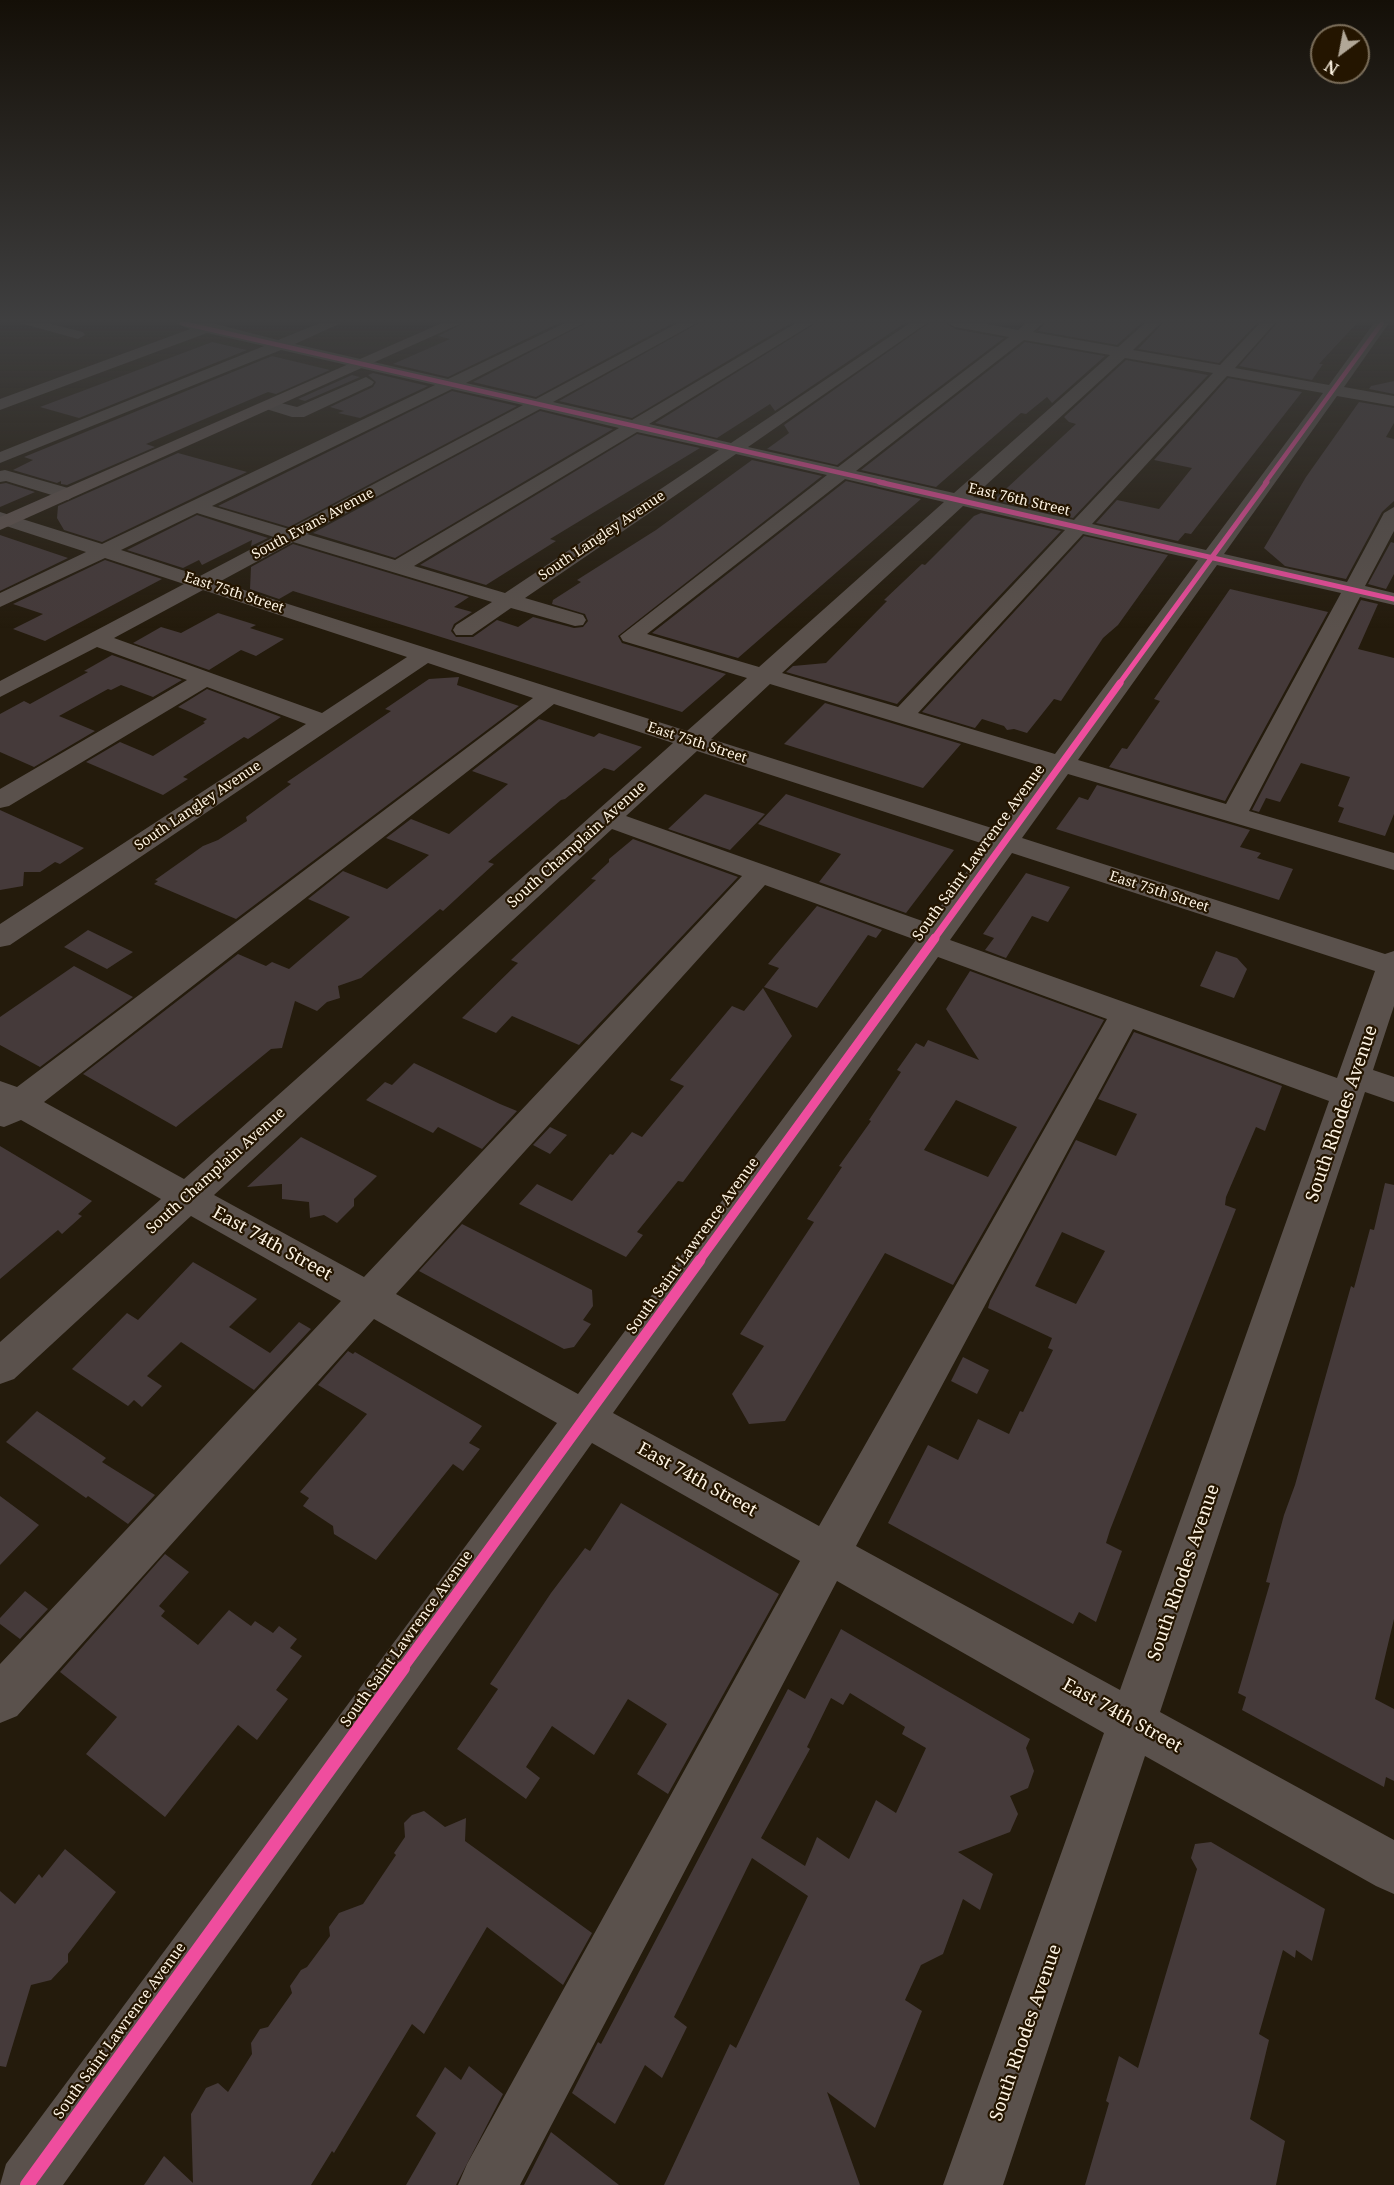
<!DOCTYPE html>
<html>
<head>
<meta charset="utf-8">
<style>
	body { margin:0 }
	#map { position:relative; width:1394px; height:2185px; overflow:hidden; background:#241b0c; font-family:"Noto Serif",serif }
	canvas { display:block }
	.north { position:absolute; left:1310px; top:24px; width:60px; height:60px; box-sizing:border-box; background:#241500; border:2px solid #7b6e5a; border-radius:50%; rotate:212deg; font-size:16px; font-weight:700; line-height:24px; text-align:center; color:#fdf3e2 }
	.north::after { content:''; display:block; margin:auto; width:21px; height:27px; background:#b1a797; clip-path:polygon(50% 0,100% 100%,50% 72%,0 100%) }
</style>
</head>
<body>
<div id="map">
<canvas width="1394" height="2185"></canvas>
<div class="north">N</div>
</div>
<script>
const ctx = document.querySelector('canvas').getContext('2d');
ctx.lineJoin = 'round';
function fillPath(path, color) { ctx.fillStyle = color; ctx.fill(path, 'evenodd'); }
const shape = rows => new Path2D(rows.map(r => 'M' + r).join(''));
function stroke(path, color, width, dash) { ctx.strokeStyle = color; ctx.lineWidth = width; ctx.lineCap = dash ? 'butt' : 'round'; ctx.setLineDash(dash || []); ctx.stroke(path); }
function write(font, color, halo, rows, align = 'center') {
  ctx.font = font + ' "Noto Serif",serif'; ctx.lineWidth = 4.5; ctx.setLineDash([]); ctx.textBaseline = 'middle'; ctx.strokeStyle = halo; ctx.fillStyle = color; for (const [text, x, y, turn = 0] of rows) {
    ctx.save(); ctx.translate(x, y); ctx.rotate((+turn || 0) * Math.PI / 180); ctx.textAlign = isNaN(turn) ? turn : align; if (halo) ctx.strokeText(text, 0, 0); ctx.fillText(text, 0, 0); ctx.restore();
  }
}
const building = shape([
	[464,323,559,323,448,377,393,364,450,339,438,336],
	[586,323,673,323,536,397,473,382],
	[699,323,791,323,632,418,559,401],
	[816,323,905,323,775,411,770,404,717,438,655,423],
	[929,323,946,323,955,329,1004,338,837,465,767,449,789,433,784,425],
	[1045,323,1141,323,1117,345,1038,331],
	[1163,323,1257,323,1219,363,1138,349],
	[1277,323,1357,323,1319,364,1323,364,1312,380,1239,366],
	[212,342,247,350,79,418,40,407],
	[1025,342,1105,356,1052,403,1047,397,1026,414,1021,413,936,487,861,470],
	[272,356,330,370,276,394,268,392,146,444,155,447,67,485,61,484,61,481,57,483,13,470,33,460,24,457],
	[1126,360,1208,375,1073,518,994,500,1076,424,1069,422,1064,417],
	[373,373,428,386,360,418,338,413,344,411,330,407,373,387,376,382,368,375],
	[352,375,360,377,305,401,298,399],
	[1228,378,1302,392,1191,534,1185,533,1178,541,1096,523,1117,500,1159,509,1192,468,1154,460],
	[1394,381,1394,394,1369,389,1371,386],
	[452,391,517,406,289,527,218,506],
	[1359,402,1394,408,1394,423,1386,437,1394,439,1394,501,1382,512,1346,579,1285,566,1264,548,1306,477],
	[540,411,613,429,395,558,313,533],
	[637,434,700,448,550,539,556,541,486,585,420,565],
	[178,453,247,472,102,542,64,530,57,518,58,506],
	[752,460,822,476,618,636,622,643,726,674,682,712,293,591,279,599,250,589,251,567,293,544,469,597,454,607,472,612,454,624,451,631,456,637,473,637,497,620,518,627,533,617,574,628,583,627,588,621,585,614,552,604,553,600,581,582,577,580,656,530],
	[846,481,921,499,738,658,652,633],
	[6,483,35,492,0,507,0,484],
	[981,513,1061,531,897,704,786,672,793,666,826,663,887,601,884,600,922,564,925,565,974,516],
	[197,515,268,538,251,546,252,540,202,565,199,560,183,568,127,550],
	[0,535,68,558,0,591],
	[1084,536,1168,555,1118,625,1103,638,1061,701,1054,699,1027,733,1014,729,1007,730,1004,726,982,719,975,728,922,712],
	[1391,542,1394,543,1394,574,1386,589,1368,584],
	[105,560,162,579,45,641,13,629,43,614,13,604],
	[1230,589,1328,612,1225,801,1109,767,1122,748,1127,749,1160,701,1154,699],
	[1361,600,1378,604,1358,649,1394,658,1394,814,1385,836,1338,822,1344,808,1338,806,1350,777,1301,763,1280,802,1266,798,1259,812,1252,810],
	[218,613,256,625,250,628,284,639,256,656,241,650,209,670,133,643,161,627,181,633],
	[112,655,182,680,153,697,121,685,111,690,108,689,59,716,95,731,34,767,0,752,0,714,24,701,30,704,88,672,84,671],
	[459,677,457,685,519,706,236,919,154,884,158,881,155,880,203,846,218,840,247,821,246,817,291,784,287,782,391,711,385,709,429,679],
	[207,689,281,717,248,739,244,737,183,777,188,779,163,795,86,762,120,742,153,756,205,723,203,722,207,719,178,707],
	[825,703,961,744,923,788,784,744],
	[539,719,594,737,599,733,642,747,614,771,604,768,565,799,561,800,488,862,494,864,443,911,440,909,361,978,338,986,340,998,327,1002,317,1011,295,1001,282,1048,271,1049,176,1127,83,1074,238,954,266,966,272,962,289,969,350,917,308,899,343,871,387,889,429,855,386,838,411,819,449,834,508,784,472,771],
	[1097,785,1250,830,1240,847,1261,853,1257,858,1293,869,1279,900,1056,829,1079,797,1088,800],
	[705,794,765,814,730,850,668,829],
	[786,794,860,819,954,850,906,913,819,882,841,854,758,824],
	[0,810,84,848,60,864,55,862,40,872,24,872,23,886,0,890],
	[633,839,738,877,579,1045,512,1016,496,1033,462,1018,518,963,511,960,596,880,591,879,609,862,609,859],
	[1026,873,1070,887,1048,922,1032,916,1006,958,985,950,994,938,983,934],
	[817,906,882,930,876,938,868,935,817,1008,764,987,779,968,768,964],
	[88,930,133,952,107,969,64,947],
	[1216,951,1237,958,1247,969,1234,998,1200,986],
	[74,966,133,997,40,1067,0,1045,0,1017],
	[970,971,1104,1020,953,1285,885,1253,785,1421,749,1424,732,1394,764,1346,740,1334,814,1222,807,1219,842,1167,839,1166,871,1121,869,1120,901,1072,897,1070,916,1043,924,1047,928,1040,979,1060,946,1009],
	[956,1100,1017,1127,988,1177,924,1150],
	[763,988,792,1036,683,1182,678,1181,637,1232,643,1235,626,1257,519,1204,537,1184,572,1201,610,1154,613,1155,632,1132,642,1137,684,1086,670,1080,732,1006,744,1011],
	[1134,1032,1282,1086,1265,1131,1256,1127,1226,1197,1225,1205,1236,1209,1110,1530,1106,1543,1122,1551,1096,1622,1079,1612,1073,1624,888,1523,928,1445,958,1460,978,1419,1009,1434,1020,1411,1023,1412,1053,1350,1048,1348,1052,1338,988,1308,990,1301,1076,1140,1116,1156,1137,1114,1098,1099],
	[1062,1232,1105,1251,1076,1304,1035,1286],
	[414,1063,500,1104,517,1111,482,1149,438,1127,433,1133,366,1100,385,1082,392,1085],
	[550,1127,567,1135,550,1154,533,1145],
	[301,1137,377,1176,354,1199,354,1206,337,1223,324,1215,310,1218,309,1202,282,1199,282,1184,247,1187],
	[0,1146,92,1201,78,1214,82,1216,62,1234,58,1230,0,1279],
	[1385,1183,1394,1185,1394,1619,1375,1699,1394,1709,1394,1781,1386,1777,1384,1787,1242,1710,1246,1697,1238,1693,1270,1583,1266,1582,1284,1515,1295,1485,1351,1286,1354,1288,1370,1229,1374,1230],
	[462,1224,592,1290,593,1306,583,1320,591,1324,574,1347,564,1349,419,1271],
	[193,1262,257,1299,229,1327,270,1353,299,1322,311,1329,254,1390,181,1342,147,1376,162,1386,142,1407,134,1400,128,1406,72,1369,127,1313,138,1320],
	[348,1351,353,1354,355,1352,482,1426,469,1443,480,1449,463,1471,453,1464,376,1560,334,1534,333,1526,303,1506,309,1498,300,1492,367,1414,318,1385],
	[963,1357,989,1370,977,1394,951,1381],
	[37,1411,106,1458,102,1462,155,1495,128,1524,88,1496,86,1498,6,1442],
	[0,1496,39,1525,0,1565],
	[621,1503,779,1594,668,1794,637,1774,667,1724,628,1699,594,1755,552,1726,526,1767,540,1778,526,1799,457,1749,498,1689,490,1684,551,1593,585,1548,590,1551],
	[165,1554,189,1572,159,1606,165,1611,161,1616,198,1645,229,1610,251,1626,255,1621,273,1633,279,1626,297,1639,290,1648,302,1656,276,1690,288,1699,257,1740,238,1725,165,1817,86,1754,117,1717,60,1672],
	[25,1591,48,1609,20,1639,0,1624,0,1618],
	[841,1629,1030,1739,1026,1748,1034,1771,1028,1788,1010,1796,1018,1814,1010,1832,958,1852,993,1874,980,1910,963,1899,943,1954,921,1965,905,2000,922,2011,875,2128,827,2092,860,2185,664,2185,730,2044,736,2048,808,1896,752,1858,674,2017,687,2027,662,2078,645,2065,615,2124,572,2093,598,2042,601,2044,788,1689,805,1699],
	[850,1693,905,1727,902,1734,926,1748,896,1813,876,1800,849,1859,817,1837,805,1866,761,1838,810,1749,807,1747,831,1698,843,1705],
	[424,1811,445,1827,466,1818,465,1841,592,1933,563,1985,487,1927,424,2034,412,2024,334,2153,332,2151,311,2185,144,2185,164,2156,193,2183,191,2114,206,2088,218,2083,228,2092,252,2054,251,2043,260,2029,268,2027,292,1993,290,1986,301,1970,307,1967,330,1936,329,1927,339,1913,363,1904,396,1855,394,1853,405,1837,404,1823,412,1815],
	[1211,1842,1325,1909,1312,1961,1296,1950,1295,1958,1283,1950,1259,2034,1269,2040,1250,2119,1285,2141,1276,2185,1085,2185,1109,2103,1106,2101,1119,2056,1138,2068,1197,1869,1191,1858,1195,1844],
	[65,1849,116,1892,68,1954,68,1962,51,1980,31,1985,6,2067,0,2066,0,1891,15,1904,39,1874,42,1878],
	[469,2066,503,2094,456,2185,406,2185,436,2133,416,2116,445,2067,461,2080],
	[551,2132,619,2185,524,2185]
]);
const minor = shape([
	[20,323,47,323,83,332,85,335,78,339,20,323],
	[175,323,212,323,278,340,320,323,341,323,295,344,448,379,565,323,584,323,466,383,536,399,678,323,697,323,553,402,632,420,796,323,814,323,649,424,731,443,910,323,927,323,748,447,838,467,1009,337,955,327,948,323,982,323,1018,330,1026,323,1043,323,1033,332,1118,347,1145,323,1161,323,1133,350,1220,365,1260,323,1275,323,1235,368,1329,385,1374,323,1389,323,1344,387,1394,396,1394,406,1337,396,1224,554,1347,582,1384,513,1394,507,1394,531,1365,586,1394,593,1394,605,1360,597,1249,811,1394,853,1394,870,1068,774,1022,838,1385,954,1394,951,1394,1006,1373,1070,1394,1077,1394,1102,1365,1092,1160,1712,1394,1840,1394,1894,1376,1886,1145,1756,1003,2185,943,2185,1104,1733,837,1581,520,2185,458,2185,467,2164,800,1561,592,1443,63,2185,0,2185,6,2164,557,1423,374,1319,17,1716,0,1723,0,1664,341,1301,191,1216,14,1379,0,1384,0,1342,161,1199,21,1120,4,1127,0,1126,0,1081,17,1087,533,698,428,663,10,945,0,947,0,924,306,724,207,687,9,806,0,808,0,789,187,680,97,647,0,697,0,681,184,584,105,558,0,607,0,593,86,552,0,524,0,512,102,544,435,385,281,350,0,463,0,452,264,346,207,333,0,410,0,399,190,329,175,323],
	[1024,340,1110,355,954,493,856,471,1024,340],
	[1125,358,1213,373,1074,520,973,497,1125,358],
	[1227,376,1323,393,1206,550,1092,524,1227,376],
	[452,389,523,405,289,529,212,506,452,389],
	[540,409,619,428,395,560,307,534,540,409],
	[637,432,719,450,505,593,414,566,637,432],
	[736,454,827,475,620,636,623,641,747,678,687,731,219,582,293,542,492,602,456,625,453,630,456,635,472,635,511,608,575,626,583,625,586,620,583,615,525,598,736,454],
	[845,479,944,502,759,667,647,634,845,479],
	[963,506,1065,530,898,707,782,673,963,506],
	[197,513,274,537,200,576,121,550,197,513],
	[1083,534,1198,560,1055,754,918,713,1083,534],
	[1217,565,1341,593,1226,804,1078,760,1217,565],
	[203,590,407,657,322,713,114,638,203,590],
	[770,684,1045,767,998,830,711,739,770,684],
	[554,704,673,743,184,1179,44,1102,554,704],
	[697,751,987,845,928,923,626,816,697,751],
	[612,829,742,876,364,1277,214,1195,612,829],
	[1012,853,1375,971,1337,1078,950,940,1012,853],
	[765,885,916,940,578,1394,396,1294,765,885],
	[938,957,1107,1019,819,1526,613,1413,938,957],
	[1133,1029,1329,1101,1120,1690,856,1546,1133,1029],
	[366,377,374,382,372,385,304,417,292,417,263,408,261,405,269,400,297,407,366,377],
	[5,470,75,490,77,494,68,500,6,481,0,482,0,471,5,470]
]);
const major = shape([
	[442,323,462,323,0,530,0,517,442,323]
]);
const cyclewayFar5 = shape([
	[182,323,885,483],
	[1265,483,1382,323]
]);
const cyclewayFar4 = shape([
	[879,482,1394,599],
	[1119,684,1267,482]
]);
const cyclewayFar3 = shape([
	[934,939,1120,683]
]);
const cyclewayFar2 = shape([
	[699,1261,935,938]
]);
const cyclewayFar1 = shape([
	[402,1669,700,1260]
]);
const cycleway = shape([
	[27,2185,403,1668]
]);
const farStreetnames = [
	["East 76th Street",1019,500,13],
	["South Evans Avenue",313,524,-28],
	["South Langley Avenue",602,536,-34],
	["East 75th Street",234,593,18],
	["East 75th Street",697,743,18],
	["South Langley Avenue",198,806,-34],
	["East 75th Street",1159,892,18]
];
const streetNames = [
	["South Champlain Avenue",577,845,-42],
	["South Saint Lawrence Avenue",979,853,-54],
	["South Champlain Avenue",216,1171,-42],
	["South Saint Lawrence Avenue",693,1246,-54],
	["South Saint Lawrence Avenue",407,1639,-54],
	["South Saint Lawrence Avenue",120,2031,-54]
];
const nearStreetnames = [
	["South Rhodes Avenue",1342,1114,-71],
	["East 74th Street",272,1244,29],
	["East 74th Street",697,1480,29],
	["South Rhodes Avenue",1184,1573,-71],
	["East 74th Street",1122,1716,29],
	["South Rhodes Avenue",1026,2033,-71]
];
fillPath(building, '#453a3a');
fillPath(minor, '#5a514c');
fillPath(major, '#645752');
stroke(cyclewayFar5, '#ef4d9e', 4.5);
stroke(cyclewayFar4, '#ef4d9e', 5);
stroke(cyclewayFar3, '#ef4d9e', 7);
stroke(cyclewayFar2, '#ef4d9e', 9);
stroke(cyclewayFar1, '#ef4d9e', 11);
stroke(cycleway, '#ef4d9e', 14);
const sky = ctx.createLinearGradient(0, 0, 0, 629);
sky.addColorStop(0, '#140f07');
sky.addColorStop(0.51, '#3f3f40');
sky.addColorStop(1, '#3f3f4000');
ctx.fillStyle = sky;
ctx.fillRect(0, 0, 1394, 629);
write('14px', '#fdf3e2', '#241500', farStreetnames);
write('15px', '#fdf3e2', '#241500', streetNames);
write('18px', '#fdf3e2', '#241500', nearStreetnames);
</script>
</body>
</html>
